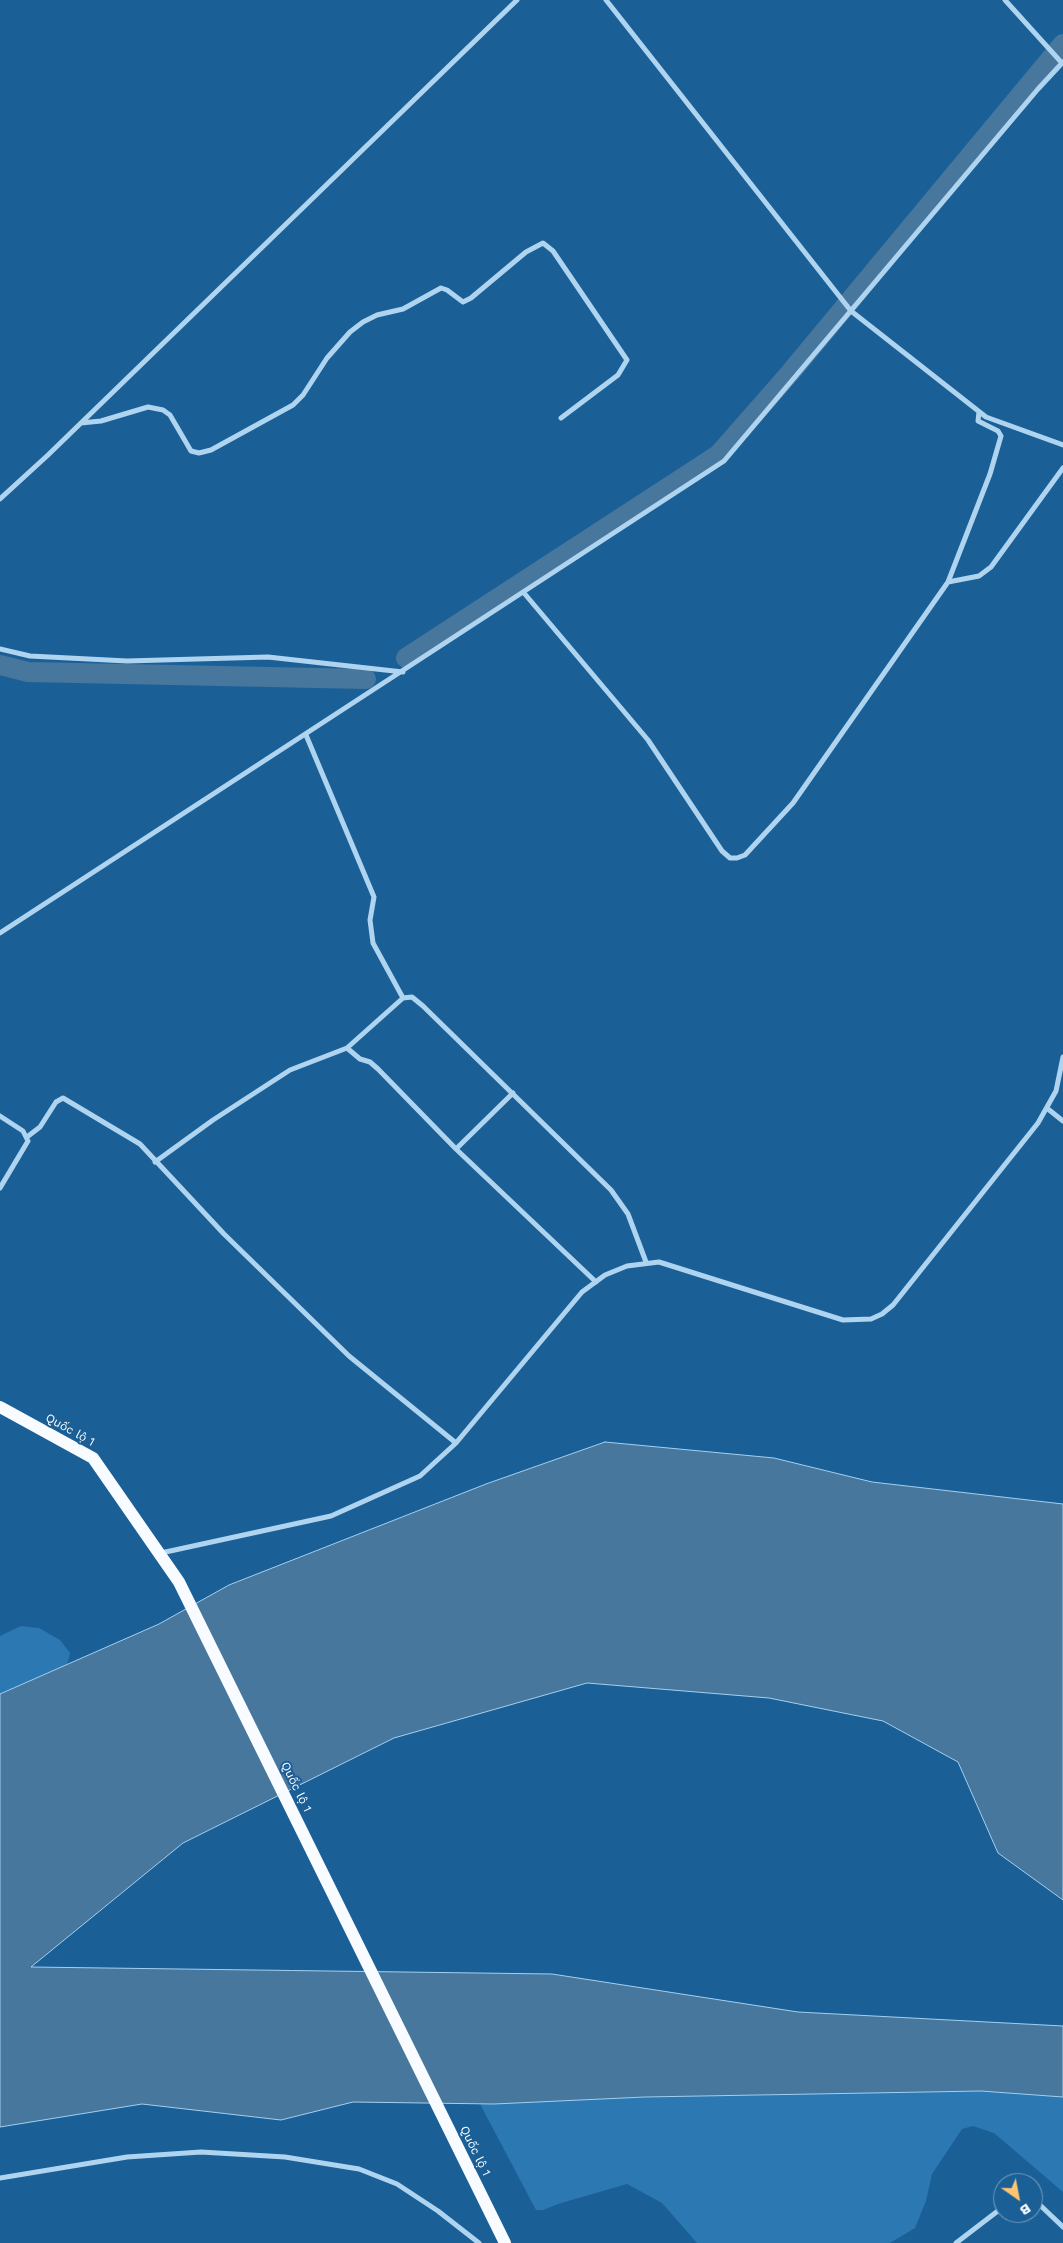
<!DOCTYPE html>
<html>
<head>
<meta charset="utf-8">
<style>
	body { margin:0 }
	#map { position:relative; width:1063px; height:2243px; overflow:hidden; background:#1b5f97; font-family:"Work Sans",sans-serif }
	canvas { display:block }
	.north { position:absolute; left:993px; top:2173px; width:50px; height:50px; box-sizing:border-box; background:#1b5f97; border:1px solid #769fc1; border-radius:50%; rotate:147deg; font-size:14px; font-weight:700; line-height:20px; text-align:center; color:#fff }
	.north::after { content:''; display:block; margin:auto; width:18px; height:22px; background:#ffc46e; clip-path:polygon(50% 0,100% 100%,50% 72%,0 100%) }
</style>
</head>
<body>
<div id="map">
<canvas width="1063" height="2243"></canvas>
<div class="north">B</div>
</div>
<script>
const ctx = document.querySelector('canvas').getContext('2d');
ctx.lineJoin = 'round';
function fillPath(path, color) { ctx.fillStyle = color; ctx.fill(path, 'evenodd'); }
const shape = rows => new Path2D(rows.map(r => 'M' + r).join(''));
function stroke(path, color, width, dash) { ctx.strokeStyle = color; ctx.lineWidth = width; ctx.lineCap = dash ? 'butt' : 'round'; ctx.setLineDash(dash || []); ctx.stroke(path); }
function write(font, color, halo, rows, align = 'center') {
  ctx.font = font + ' "Work Sans",sans-serif'; ctx.lineWidth = 4; ctx.setLineDash([]); ctx.textBaseline = 'middle'; ctx.strokeStyle = halo; ctx.fillStyle = color; for (const [text, x, y, turn = 0] of rows) {
    ctx.save(); ctx.translate(x, y); ctx.rotate((+turn || 0) * Math.PI / 180); ctx.textAlign = isNaN(turn) ? turn : align; if (halo) ctx.strokeText(text, 0, 0); ctx.fillText(text, 0, 0); ctx.restore();
  }
}
const green = shape([
	[21,1626,39,1628,60,1640,70,1653,67,1665,0,1694,0,1636],
	[981,2091,1063,2097,1063,2192,994,2133,973,2126,962,2129,932,2174,926,2201,915,2228,890,2243,697,2243,662,2203,627,2184,558,2204,543,2210,536,2210,480,2104,645,2097]
]);
const water = shape([
	[605,1442,774,1458,872,1482,1063,1504,1063,1900,998,1853,958,1762,883,1721,769,1698,587,1683,394,1738,183,1843,31,1967,552,1974,798,2012,1063,2026,1063,2097,981,2091,645,2097,494,2104,353,2102,281,2120,142,2104,0,2127,0,1694,159,1624,229,1585,486,1484,605,1442]
]);
const canal = shape([
	[406,658,718,455,790,373,1063,44],
	[0,665,28,672,366,679]
]);
const street = shape([
	[606,0,851,311,986,417,1063,445],
	[1005,0,1062,63],
	[81,423,101,421,148,407,163,410,170,415,191,451,199,453,211,450,293,405,303,395,327,358,350,332,363,322,377,315,403,309,441,288,447,290,463,302,471,298,526,252,543,243,553,251,627,360,618,375,561,418],
	[0,499,48,455,517,0],
	[948,582,990,474,1001,436,998,431,978,421,979,412],
	[524,593,648,740,722,851,730,858,737,858,745,855,793,803,948,582,979,576,991,567,1063,468],
	[0,649,30,656,127,661,268,657,403,672],
	[306,735,374,897,370,920,373,943,403,998],
	[0,933,724,461,1038,89,1063,62],
	[347,1048,403,998,412,997,423,1006,611,1190,628,1214,646,1262],
	[1048,1109,1063,1121],
	[0,1116,23,1131,28,1141,0,1188],
	[27,1137,40,1127,56,1102,63,1098,140,1144,224,1234,349,1356,456,1443],
	[456,1149,513,1093],
	[155,1162,213,1120,290,1070,347,1048,360,1059,370,1062,378,1069,456,1149,596,1282],
	[161,1553,331,1516,420,1476,456,1443,582,1292,605,1275,627,1266,659,1262,843,1320,871,1319,882,1314,893,1305,1038,1123,1056,1091,1063,1057],
	[0,2178,127,2157,201,2152,285,2157,359,2169,397,2184,438,2211,479,2243],
	[1033,2202,1041,2206,1063,2227],
	[956,2243,1003,2207]
]);
const primary = shape([
	[0,1407,93,1458,179,1582,505,2243]
]);
const streetNames = [
	["Quốc lộ 1",70,1430,29],
	["Quốc lộ 1",296,1787,64],
	["Quốc lộ 1",475,2151,64]
];
fillPath(green, '#2b78b3');
fillPath(water, '#48779e');
stroke(water, '#a2d0f2', 1);
stroke(canal, '#48779e', 20);
stroke(street, '#afd4f0', 5);
stroke(primary, '#f8fbff', 12);
write('12px', '#fff', '#1b5f97', streetNames);
</script>
</body>
</html>
